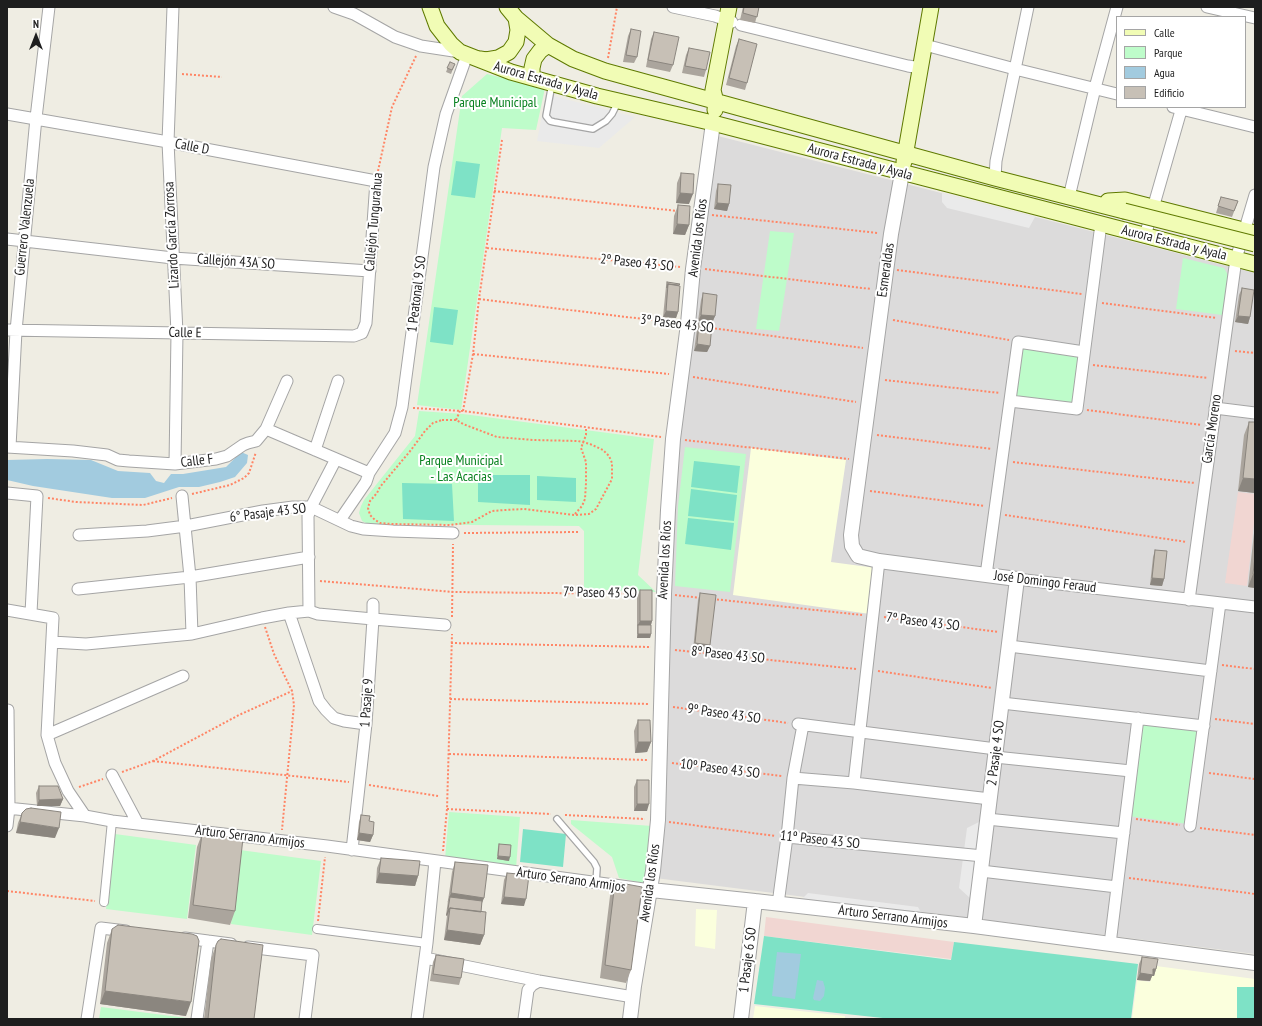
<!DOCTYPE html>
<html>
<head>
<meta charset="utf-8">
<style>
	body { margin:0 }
	#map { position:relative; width:1262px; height:1026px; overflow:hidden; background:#efede3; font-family:"PT Sans Narrow",sans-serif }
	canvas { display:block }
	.frame { position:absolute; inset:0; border:8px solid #1e1e1e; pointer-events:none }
	.legend { position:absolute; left:1116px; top:16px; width:130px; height:92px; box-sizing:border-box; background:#fff; border:1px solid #a5a5a5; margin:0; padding:5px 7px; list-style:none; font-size:12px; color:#1e1e1e }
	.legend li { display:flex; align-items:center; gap:8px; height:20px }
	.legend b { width:20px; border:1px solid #a5a5a5 }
	.north { position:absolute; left:16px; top:16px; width:40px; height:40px; -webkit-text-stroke:3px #fff; paint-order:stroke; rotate:0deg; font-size:11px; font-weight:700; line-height:16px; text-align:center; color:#1e1e1e }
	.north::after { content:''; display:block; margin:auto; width:14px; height:18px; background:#1e1e1e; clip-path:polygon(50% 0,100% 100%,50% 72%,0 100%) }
</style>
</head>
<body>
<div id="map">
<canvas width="1262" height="1026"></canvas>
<div class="frame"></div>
<ul class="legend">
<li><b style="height:5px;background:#f1fcb5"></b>Calle</li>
<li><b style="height:11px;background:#befcca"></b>Parque</li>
<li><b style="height:11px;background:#a2cbdf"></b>Agua</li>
<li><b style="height:11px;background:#c7c0b6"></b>Edificio</li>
</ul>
<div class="north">N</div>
</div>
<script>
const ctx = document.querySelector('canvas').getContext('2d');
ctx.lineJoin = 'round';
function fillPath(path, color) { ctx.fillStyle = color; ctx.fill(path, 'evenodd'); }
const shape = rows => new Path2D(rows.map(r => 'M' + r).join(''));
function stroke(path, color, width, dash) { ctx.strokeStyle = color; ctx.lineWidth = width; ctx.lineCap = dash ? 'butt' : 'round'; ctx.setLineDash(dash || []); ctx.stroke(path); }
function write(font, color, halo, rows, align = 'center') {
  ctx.font = font + ' "PT Sans Narrow",sans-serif'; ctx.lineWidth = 4; ctx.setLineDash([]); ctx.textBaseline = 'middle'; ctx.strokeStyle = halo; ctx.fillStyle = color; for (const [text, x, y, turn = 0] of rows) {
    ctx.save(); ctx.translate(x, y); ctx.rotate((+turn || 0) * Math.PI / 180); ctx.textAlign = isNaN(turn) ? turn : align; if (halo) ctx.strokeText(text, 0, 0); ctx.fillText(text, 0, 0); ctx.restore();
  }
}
const residential = shape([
	[718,136,1255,273,1255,954,655,878,678,441]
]);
const commercial = shape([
	[1238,492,1255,494,1255,514,1247,586,1225,583],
	[766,917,954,942,951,959,764,936]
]);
const education = shape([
	[751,448,846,460,831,562,876,568,870,614,733,595],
	[696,909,717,910,715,949,695,946],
	[1156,966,1255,979,1255,1019,1132,1019,1137,980,1150,982,1151,976,1154,976],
	[755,1006,845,1016,845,1019,753,1019]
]);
const park = shape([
	[487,74,545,88,536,130,502,128,461,410,417,405,462,96],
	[770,231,794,233,779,331,756,329],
	[1183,258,1224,268,1228,275,1228,280,1222,315,1176,309],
	[1021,348,1079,355,1073,405,1015,398],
	[419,411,463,414,654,439,638,575,656,592,584,589,584,531,579,526,368,524,362,521,359,513,361,506,364,500,415,436],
	[685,447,746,454,730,592,675,586,678,506],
	[1140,721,1201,728,1188,824,1128,816],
	[449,812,520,817,516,868,445,859],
	[571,820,652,826,648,884,619,878,612,857,571,824],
	[115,834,196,845,187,919,106,909],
	[240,850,321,861,312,935,231,924],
	[101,1007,187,1018,99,1019]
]);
const pitch = shape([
	[456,161,480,164,475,198,451,195],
	[434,307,458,310,453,345,430,342],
	[694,461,740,466,737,493,691,487],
	[478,475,530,475,530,505,478,502],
	[537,476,576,478,576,502,537,500],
	[402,483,452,484,454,521,403,519],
	[691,489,737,495,734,521,688,516],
	[688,518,734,523,731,550,685,544],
	[523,829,566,834,563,867,520,862],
	[764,936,951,960,954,942,1138,964,1131,1019,892,1019,754,1004],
	[1237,987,1255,987,1255,1019,1237,1019]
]);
const parking = shape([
	[546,94,635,117,599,148,537,141],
	[942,193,1035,217,1029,228,947,208,942,202],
	[981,821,971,899,959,888,967,828],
	[808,893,918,907,923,916,800,901]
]);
const water = shape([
	[241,452,248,455,247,463,235,477,220,482,199,487,179,487,145,498,112,498,33,486,7,480,7,460,47,459,91,460,118,471,150,473,156,481,164,483,171,474,183,474,226,467],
	[777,952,801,954,795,999,772,996],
	[817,980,823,981,825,988,824,996,820,1001,814,1000,813,998]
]);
const path = shape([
	[608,58,617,7],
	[182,74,222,77],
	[378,171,392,107,416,56],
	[494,191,678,211],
	[712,215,878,233],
	[487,248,680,267],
	[705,269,871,289],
	[897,270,1082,294],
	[479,299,676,323],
	[1102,303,1217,318],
	[893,320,1009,340],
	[711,328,863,348],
	[1235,351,1255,353],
	[473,354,669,374],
	[1093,365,1208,378],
	[693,377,856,402],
	[885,380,1000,393],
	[413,408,463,411,661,437],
	[1087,410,1202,425],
	[463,411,473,354,479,299,502,140],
	[442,420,456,420,463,424,497,437,533,440,578,441,590,444,603,450,609,456,612,463,612,479,596,509,589,514,575,515,524,509,504,510,492,511,472,522,450,525,392,524,380,523,375,520,370,515,368,508,370,501,377,493,380,487,411,450,425,431,433,423,442,420],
	[456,420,460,411],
	[877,435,992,449],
	[685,440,849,459],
	[1013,462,1195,483],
	[870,491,985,506],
	[192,494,230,485,244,478,249,473,256,452],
	[48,498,76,502,143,505,172,498],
	[575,514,582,506,585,499,586,483,586,462,581,448,586,435,586,427],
	[1005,515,1187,542],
	[464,533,579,532],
	[320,581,454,592,641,594],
	[675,595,701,598],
	[713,599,862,615],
	[452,617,453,544],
	[884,617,999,632],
	[265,627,274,654,292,691,294,705,282,830],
	[451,643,651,647],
	[675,650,856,669],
	[1222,665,1255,669],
	[878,671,992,688],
	[450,699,649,704],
	[673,707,788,723],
	[1215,719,1255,724],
	[449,754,647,760],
	[153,761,349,782],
	[672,763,782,776],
	[122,772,153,761,239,715,292,691],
	[1209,773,1255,779],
	[369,785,438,796],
	[79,787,103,779],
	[447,809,551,814],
	[565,815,645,819],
	[1136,819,1180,825],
	[669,822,776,836],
	[1200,828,1255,835],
	[443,851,447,809,452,634],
	[1129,878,1255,894],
	[7,891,95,901],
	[318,921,325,857]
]);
const service = shape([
	[552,84,546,116,550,121,554,122,593,129,606,121,612,114,618,102],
	[557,819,594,862,597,868,596,883]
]);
const pedestrian = shape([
	[104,902,112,821],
	[317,929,427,943]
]);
const minor = shape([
	[173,7,168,142,177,333,175,464],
	[334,7,354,14,395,37,421,46,460,52],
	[673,7,715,16,732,22],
	[1207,7,1255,18],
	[741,25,908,66,921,68],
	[925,45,1015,69,1117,94],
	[1173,107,1255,127],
	[7,114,168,142,376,181,366,323,362,333,354,336,7,330],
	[995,178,996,161,1028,7],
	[1069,197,1095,88,1117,7],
	[1145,236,1182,107],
	[7,239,173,258,370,271],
	[1010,401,1077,409,1101,224],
	[1215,408,1255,413],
	[266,429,369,473],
	[7,447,73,451,107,455,118,460,129,461,175,464,216,459,227,456,243,445,248,443,256,441,266,429,287,381],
	[10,447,16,331,36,118,49,7],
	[315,450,338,381],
	[7,493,37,496,31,613],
	[182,496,190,577,192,634],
	[340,520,366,482,369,473,395,433,402,407,434,167,446,114,467,55],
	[79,535,147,531,186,526,263,511,293,507,311,507,351,526,363,529,393,531,453,533],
	[986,575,1018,342,1084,352],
	[1017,579,1255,607],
	[78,589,190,577,309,557],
	[1189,600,1236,259,1255,195],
	[373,604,373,619,445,625],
	[7,610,53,618,47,735,55,763,68,791,85,816],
	[309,611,308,516,311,507,336,459],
	[289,613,319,701,326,710,334,718,344,721,366,724],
	[52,642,86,644,192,634,262,618,289,613,309,611,318,614,373,619,366,724,352,850],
	[1009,646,1211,671],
	[1002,703,1204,726],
	[798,724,996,749],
	[47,735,183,676],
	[995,757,1131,771],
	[112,775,138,824],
	[793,778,854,783,990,799],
	[854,783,879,561],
	[7,808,85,816,112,821,327,846,651,890],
	[987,819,1124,833],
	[7,826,9,808,8,710],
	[1190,826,1220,603],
	[787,837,983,856],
	[981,871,1117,887],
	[778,904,787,837,793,778,803,725],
	[185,938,231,944],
	[1110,944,1138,718],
	[248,947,313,955,305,1019],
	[425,958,539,981,633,997],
	[87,1019,101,928,126,931],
	[197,1019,208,941],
	[417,1019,427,943,435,861],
	[524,1019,528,990,532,985,539,981]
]);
const tertiary = shape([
	[902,173,891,234,851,535,852,546,858,556,879,561,1017,579,974,926],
	[651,890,755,901,974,926,1255,963],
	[630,1019,634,986,653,871,658,820,664,594,668,510,673,439,688,324,693,269,713,123],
	[741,1019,755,901]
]);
const secondary = shape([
	[430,7,437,26,451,44,460,52,511,72,597,96,713,123,1255,264],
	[507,7,516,18,548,45,573,59,605,71,995,178,1124,211],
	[480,59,486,60,498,58,509,52,516,42,518,30,516,18],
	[532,78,532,68,534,59,540,51,548,45],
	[715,110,716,102,713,90,729,7],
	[904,162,931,7],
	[1108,201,1125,200,1255,233]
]);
const secondaryBridge = shape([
	[1124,211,1255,244]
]);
const wall = shape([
	[743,7,759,7,755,23,740,20],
	[631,29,637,57,634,63,623,62,628,36],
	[654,32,673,65,670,72,646,67,651,39],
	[739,39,747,83,745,90,726,85,736,46],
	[689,48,706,70,704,77,682,73,686,55],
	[450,62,455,64,451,74,446,72],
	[681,173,689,204,676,203,677,183],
	[718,184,729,204,727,211,714,209,716,191],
	[1221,197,1238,201,1232,217,1216,213],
	[678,205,689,225,685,235,673,234,674,216],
	[667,282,679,285,678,312,676,318,663,317,666,286],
	[1242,288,1250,317,1248,324,1235,322,1239,295],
	[703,293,715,316,712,323,698,321,701,300],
	[699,323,710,346,707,352,694,351,697,329],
	[1249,422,1255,422,1255,493,1238,491,1244,435],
	[1255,524,1255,588,1248,587],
	[1155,550,1164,579,1162,586,1150,585,1153,557],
	[640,590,652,621,651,625,651,634,650,638,637,638,637,597],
	[700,593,708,652,693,650,698,600],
	[638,720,651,742,647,752,635,753,634,731],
	[637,780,647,811,634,811,634,787],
	[39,786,63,799,60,806,37,806,36,793],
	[22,813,55,838,16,833,18,823],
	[361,815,369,821,373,835,370,842,357,840,359,822],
	[202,834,235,911,230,925,188,918,197,847],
	[499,844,509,861,497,859,498,847],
	[381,858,418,876,415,886,376,883,377,868],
	[455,862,484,898,482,901,481,911,484,935,480,945,444,940,447,916,446,915,452,872],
	[507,873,524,906,501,904,504,880],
	[615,882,631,970,626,983,600,978,610,896],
	[112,929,186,1016,100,1004,107,943],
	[216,945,254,1019,204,1019,211,959],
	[436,955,461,978,459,985,430,981,433,962],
	[1142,957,1156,969,1154,976,1152,976,1150,981,1137,980,1139,964]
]);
const shadedWall = shape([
	[680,193,693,194,689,204,676,203],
	[717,203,729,204,727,211,714,209],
	[677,224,689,225,685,235,673,234],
	[666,311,678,312,676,318,663,317],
	[701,315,715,316,712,323,698,321],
	[1238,316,1250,317,1248,324,1235,322],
	[697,344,710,346,707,352,694,351],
	[1243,478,1255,479,1255,493,1238,491],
	[1253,574,1255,574,1255,588,1248,587],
	[1152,578,1164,579,1162,586,1150,585],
	[640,621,652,621,650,628,638,625],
	[638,634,651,634,650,638,637,638],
	[695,643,710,645,708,652,693,650],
	[638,742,651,742,647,752,635,753],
	[63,799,60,806,37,806,39,800],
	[637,804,649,804,647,811,634,811],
	[20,822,59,828,55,838,16,833],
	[359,833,373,835,370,842,357,840],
	[498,856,510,857,509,861,497,859],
	[379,873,418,876,415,886,376,883],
	[451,893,484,898,480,908,450,897,447,903],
	[504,897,526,899,524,906,501,904],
	[448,909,450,909,447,916,446,915],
	[447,930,484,935,480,945,444,940],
	[1153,969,1156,969,1154,976,1152,976,1150,981,1137,980,1140,973],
	[105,991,191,1002,186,1016,100,1004]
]);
const building = shape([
	[744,7,759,7,757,17,743,13,744,7],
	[631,29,641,31,637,57,626,55,631,29],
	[654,32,679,37,673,65,648,60,654,32],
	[739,39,757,44,747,83,729,78,739,39],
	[689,48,710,52,706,70,685,66,689,48],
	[450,62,455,64,452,70,447,68,450,62],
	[681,173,694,174,693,194,680,193,681,173],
	[718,184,731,185,729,204,717,203,718,184],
	[1221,197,1238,201,1234,211,1218,206,1221,197],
	[678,205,690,206,689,225,677,224,678,205],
	[667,282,680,284,679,285,668,284,667,288,667,282],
	[668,284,680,286,678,312,666,311,668,284],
	[1242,288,1254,290,1250,317,1238,316,1242,288],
	[703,293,717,295,715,316,701,315,703,293],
	[699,323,712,324,710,346,697,344,699,323],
	[1249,422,1255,422,1255,479,1243,478,1249,422],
	[1155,550,1167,551,1164,579,1152,578,1155,550],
	[1255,557,1255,574,1253,574,1255,557],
	[640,590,652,590,652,621,640,621,640,590],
	[700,593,716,595,710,645,695,643,700,593],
	[638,625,651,625,651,634,638,634,638,625],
	[638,720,650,720,651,742,638,742,638,720],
	[637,780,649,780,649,804,637,804,637,780],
	[39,786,58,786,63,799,39,800,39,786],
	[31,808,61,812,59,828,20,822,22,813,26,809,31,808],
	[361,815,370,816,369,821,374,822,373,835,359,833,361,815],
	[202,834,243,838,235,911,193,905,202,834],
	[499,844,511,845,510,857,498,856,499,844],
	[381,858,420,861,418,876,379,873,381,858],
	[455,862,488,865,484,898,451,893,455,862],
	[507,873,529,875,526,899,504,897,507,873],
	[615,882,642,887,631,970,605,965,615,882],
	[450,897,482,901,481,912,450,908,450,909,448,909,450,897],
	[450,908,486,912,484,935,447,930,450,908],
	[118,925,192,934,197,936,199,941,191,1002,105,991,112,929,118,925],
	[221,939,263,945,254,1019,208,1019,216,945,218,941,221,939],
	[436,955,464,959,461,978,433,974,436,955],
	[1142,957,1158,959,1156,969,1153,969,1153,975,1140,973,1142,957]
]);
const streetNames = [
	["Aurora Estrada y Ayala",546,81,16],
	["Calle D",192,147,11],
	["Aurora Estrada y Ayala",860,162,15],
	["Callejón Tungurahua",374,222,-85],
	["Guerrero Valenzuela",25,227,-84],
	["Lizardo García Zorrosa",172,235,-93],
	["Avenida los Ríos",698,238,-83],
	["Aurora Estrada y Ayala",1174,243,14],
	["Callejón 43A SO",236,262,4],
	["2º Paseo 43 SO",637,263,6],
	["Esmeraldas",886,270,-82],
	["1 Peatonal 9 SO",417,294,-83],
	["3º Paseo 43 SO",677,324,7],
	["Calle E",185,333,1],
	["García Moreno",1212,429,-82],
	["Calle F",197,461,-7],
	["6° Pasaje 43 SO",268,513,-7],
	["Avenida los Ríos",665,560,-87],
	["José Domingo Feraud",1045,582,7],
	["7º Paseo 43 SO",600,593,1],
	["7º Paseo 43 SO",923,622,7],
	["8º Paseo 43 SO",728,655,6],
	["1 Pasaje 9",367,703,-86],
	["9º Paseo 43 SO",724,714,8],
	["2 Pasaje 4 SO",996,753,-83],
	["10º Paseo 43 SO",720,769,7],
	["Arturo Serrano Armijos",250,837,7],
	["11º Paseo 43 SO",820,840,6],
	["Arturo Serrano Armijos",571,880,8],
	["Avenida los Ríos",650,883,-82],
	["Arturo Serrano Armijos",893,917,7],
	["1 Pasaje 6 SO",748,960,-83]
];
const parkNames = [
	["Parque Municipal",495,103],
	["Parque Municipal",461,461],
	["- Las Acacias",461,477]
];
fillPath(residential, '#dcdbdb');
fillPath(commercial, '#f1d6d2');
fillPath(education, '#fbffdd');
fillPath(park, '#befcca');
fillPath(pitch, '#7ee2c6');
fillPath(parking, '#eaeaea');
fillPath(water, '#a2cbdf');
stroke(service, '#a5a5a5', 8);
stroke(pedestrian, '#a5a5a5', 10);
stroke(minor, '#a5a5a5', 13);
stroke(tertiary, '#a5a5a5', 16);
stroke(secondary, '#5f7a00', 17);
stroke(path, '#ff8565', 2, [2, 2]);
stroke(service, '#fff', 5.5);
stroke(pedestrian, '#fff', 8);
stroke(minor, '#fff', 11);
stroke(tertiary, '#fff', 14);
stroke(secondary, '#f1fcb5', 15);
stroke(secondaryBridge, '#5f7a00', 17, []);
stroke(secondaryBridge, '#f1fcb5', 15);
fillPath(wall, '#aba59d');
fillPath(shadedWall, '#8b867f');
fillPath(building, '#c7c0b6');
stroke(building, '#8b867f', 1);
write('14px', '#1e1e1e', '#fff', streetNames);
write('14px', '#07811e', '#fff', parkNames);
</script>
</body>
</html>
